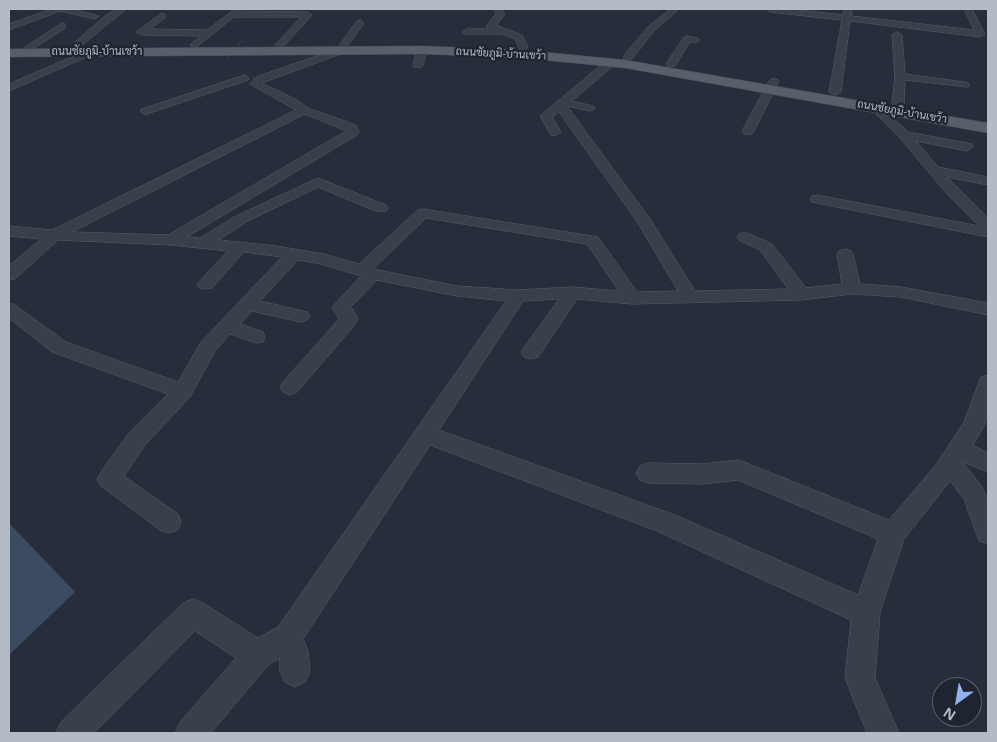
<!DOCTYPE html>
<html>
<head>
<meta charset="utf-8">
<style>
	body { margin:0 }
	#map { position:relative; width:997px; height:742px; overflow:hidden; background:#262e3b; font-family:"Open Sans",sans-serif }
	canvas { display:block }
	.frame { position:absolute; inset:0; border:10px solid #b5bbc6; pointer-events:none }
	.north { position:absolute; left:932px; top:677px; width:50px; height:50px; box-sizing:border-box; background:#1e2530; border:1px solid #5a616c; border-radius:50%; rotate:212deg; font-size:14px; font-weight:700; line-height:20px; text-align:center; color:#b5bbc6 }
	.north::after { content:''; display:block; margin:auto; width:18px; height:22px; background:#92b2ee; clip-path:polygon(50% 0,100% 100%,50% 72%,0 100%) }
</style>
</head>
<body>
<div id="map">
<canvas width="997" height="742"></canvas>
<div class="frame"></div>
<div class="north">N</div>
</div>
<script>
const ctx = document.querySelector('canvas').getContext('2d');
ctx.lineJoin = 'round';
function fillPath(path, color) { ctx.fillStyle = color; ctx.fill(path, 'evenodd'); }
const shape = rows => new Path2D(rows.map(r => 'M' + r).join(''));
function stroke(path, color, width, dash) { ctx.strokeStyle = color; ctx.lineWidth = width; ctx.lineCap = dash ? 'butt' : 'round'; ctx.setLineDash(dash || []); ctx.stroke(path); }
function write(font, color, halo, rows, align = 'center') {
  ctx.font = font + ' "Open Sans",Sarabun,sans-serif'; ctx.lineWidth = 4.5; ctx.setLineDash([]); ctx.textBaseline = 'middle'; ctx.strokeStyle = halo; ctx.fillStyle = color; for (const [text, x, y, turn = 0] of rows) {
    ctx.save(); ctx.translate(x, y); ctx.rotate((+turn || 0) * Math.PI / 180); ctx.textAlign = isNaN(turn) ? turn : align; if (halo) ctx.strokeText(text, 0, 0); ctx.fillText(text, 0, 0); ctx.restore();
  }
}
const water = shape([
	[9,523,75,592,9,655]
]);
const minor = shape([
	[52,9,72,9,99,16,95,19,60,11,9,30,9,24,52,9],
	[116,9,126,9,80,47,74,47,74,43,106,15,116,9],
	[493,9,501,9,505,14,496,25,522,35,528,47,526,49,520,49,515,39,502,34,464,34,462,32,467,29,489,29,486,26,496,14,493,9],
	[670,9,679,9,654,31,632,59,624,59,624,55,648,27,670,9],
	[766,9,789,9,843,15,844,9,852,9,851,16,974,30,964,9,972,9,985,34,980,37,850,21,841,92,835,95,829,92,842,20,770,12,766,9],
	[232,11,308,12,312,15,283,47,280,48,275,45,301,17,234,17,195,48,190,45,201,36,141,35,136,32,162,13,165,14,165,18,150,29,207,30,232,11],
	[360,20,364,23,346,48,340,48,340,44,357,21,360,20],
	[62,23,65,24,65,28,24,55,21,56,16,53,62,23],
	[897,32,902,35,905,74,964,82,968,83,969,85,968,87,905,80,904,104,902,106,894,106,892,104,895,76,892,35,897,32],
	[687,36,698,38,700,40,695,43,690,42,675,66,667,66,666,64,684,37,687,36],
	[422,47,427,50,423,65,422,67,414,67,413,65,417,50,422,47],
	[90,49,95,52,93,54,9,91,9,84,90,49],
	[337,49,340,50,340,54,262,83,297,100,308,108,356,125,359,132,357,135,187,237,200,238,236,216,318,178,386,205,388,208,386,211,376,211,318,187,246,222,219,240,276,246,324,254,359,264,418,210,423,209,598,237,637,292,678,291,638,223,559,112,552,117,561,132,555,136,551,135,540,116,607,60,611,59,616,62,615,64,572,101,593,106,595,108,593,110,589,111,567,106,650,219,695,291,788,289,760,250,739,240,737,237,739,234,745,232,772,244,806,288,842,284,837,254,839,251,845,249,851,251,853,254,860,284,901,287,988,303,988,315,901,297,852,294,801,300,632,304,577,299,538,357,531,359,524,357,521,352,559,299,523,301,439,430,675,515,858,595,878,539,738,480,702,484,648,483,640,480,636,473,640,466,648,463,702,464,739,460,889,520,936,465,964,422,981,377,988,375,988,413,985,424,973,445,988,453,988,472,963,462,982,487,988,500,988,544,979,541,964,499,950,481,904,539,880,612,875,678,899,733,867,733,845,678,851,620,657,531,430,445,303,639,308,651,310,672,305,682,295,687,285,682,280,672,280,658,268,665,211,733,175,733,180,722,236,658,195,631,94,733,56,733,61,722,183,603,193,599,203,603,258,638,278,627,506,301,457,296,377,280,351,307,358,318,353,327,297,392,290,395,283,392,280,387,283,382,339,319,332,307,361,276,321,264,298,260,260,301,307,312,310,316,307,320,301,322,252,311,240,324,263,332,265,337,263,342,256,343,230,334,215,351,190,397,145,445,124,476,178,514,181,522,178,530,169,533,160,530,101,486,97,479,101,472,129,433,168,394,52,352,9,318,9,303,15,305,66,342,178,382,201,342,282,257,244,252,212,288,206,289,200,288,197,284,228,251,171,245,58,240,15,279,9,280,9,266,41,239,9,236,9,226,52,230,296,110,250,84,256,77,337,49],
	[305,114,346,131,168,235,72,232,305,114],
	[426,218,587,244,619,291,572,287,518,290,457,286,373,269,426,218],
	[244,75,249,78,248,80,150,113,146,115,140,111,142,109,244,75],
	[774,78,779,81,754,131,752,134,744,134,742,131,769,81,774,78],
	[875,104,879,105,908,132,972,144,973,147,967,151,916,141,938,167,988,177,988,185,947,177,988,218,988,237,812,202,810,199,812,196,817,195,979,226,947,194,900,138,869,107,871,105,875,104]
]);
const major = shape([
	[422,46,522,50,625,60,988,123,988,133,625,68,522,58,422,54,9,57,9,49,422,46]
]);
const pathBridge = shape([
	[227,57,243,41]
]);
const farStreetnames = [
	["ถนนชัยภูมิ-บ้านเขว้า",97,52],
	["ถนนชัยภูมิ-บ้านเขว้า",501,54,3],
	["ถนนชัยภูมิ-บ้านเขว้า",902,112,10]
];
fillPath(water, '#3d4b62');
stroke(minor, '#575e69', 1);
stroke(major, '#424954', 1);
fillPath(minor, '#39404b');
fillPath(major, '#575f6b');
stroke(pathBridge, '#47585b', 1, [2, 2]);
write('11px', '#b5bbc6', '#1e2530', farStreetnames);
</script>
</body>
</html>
